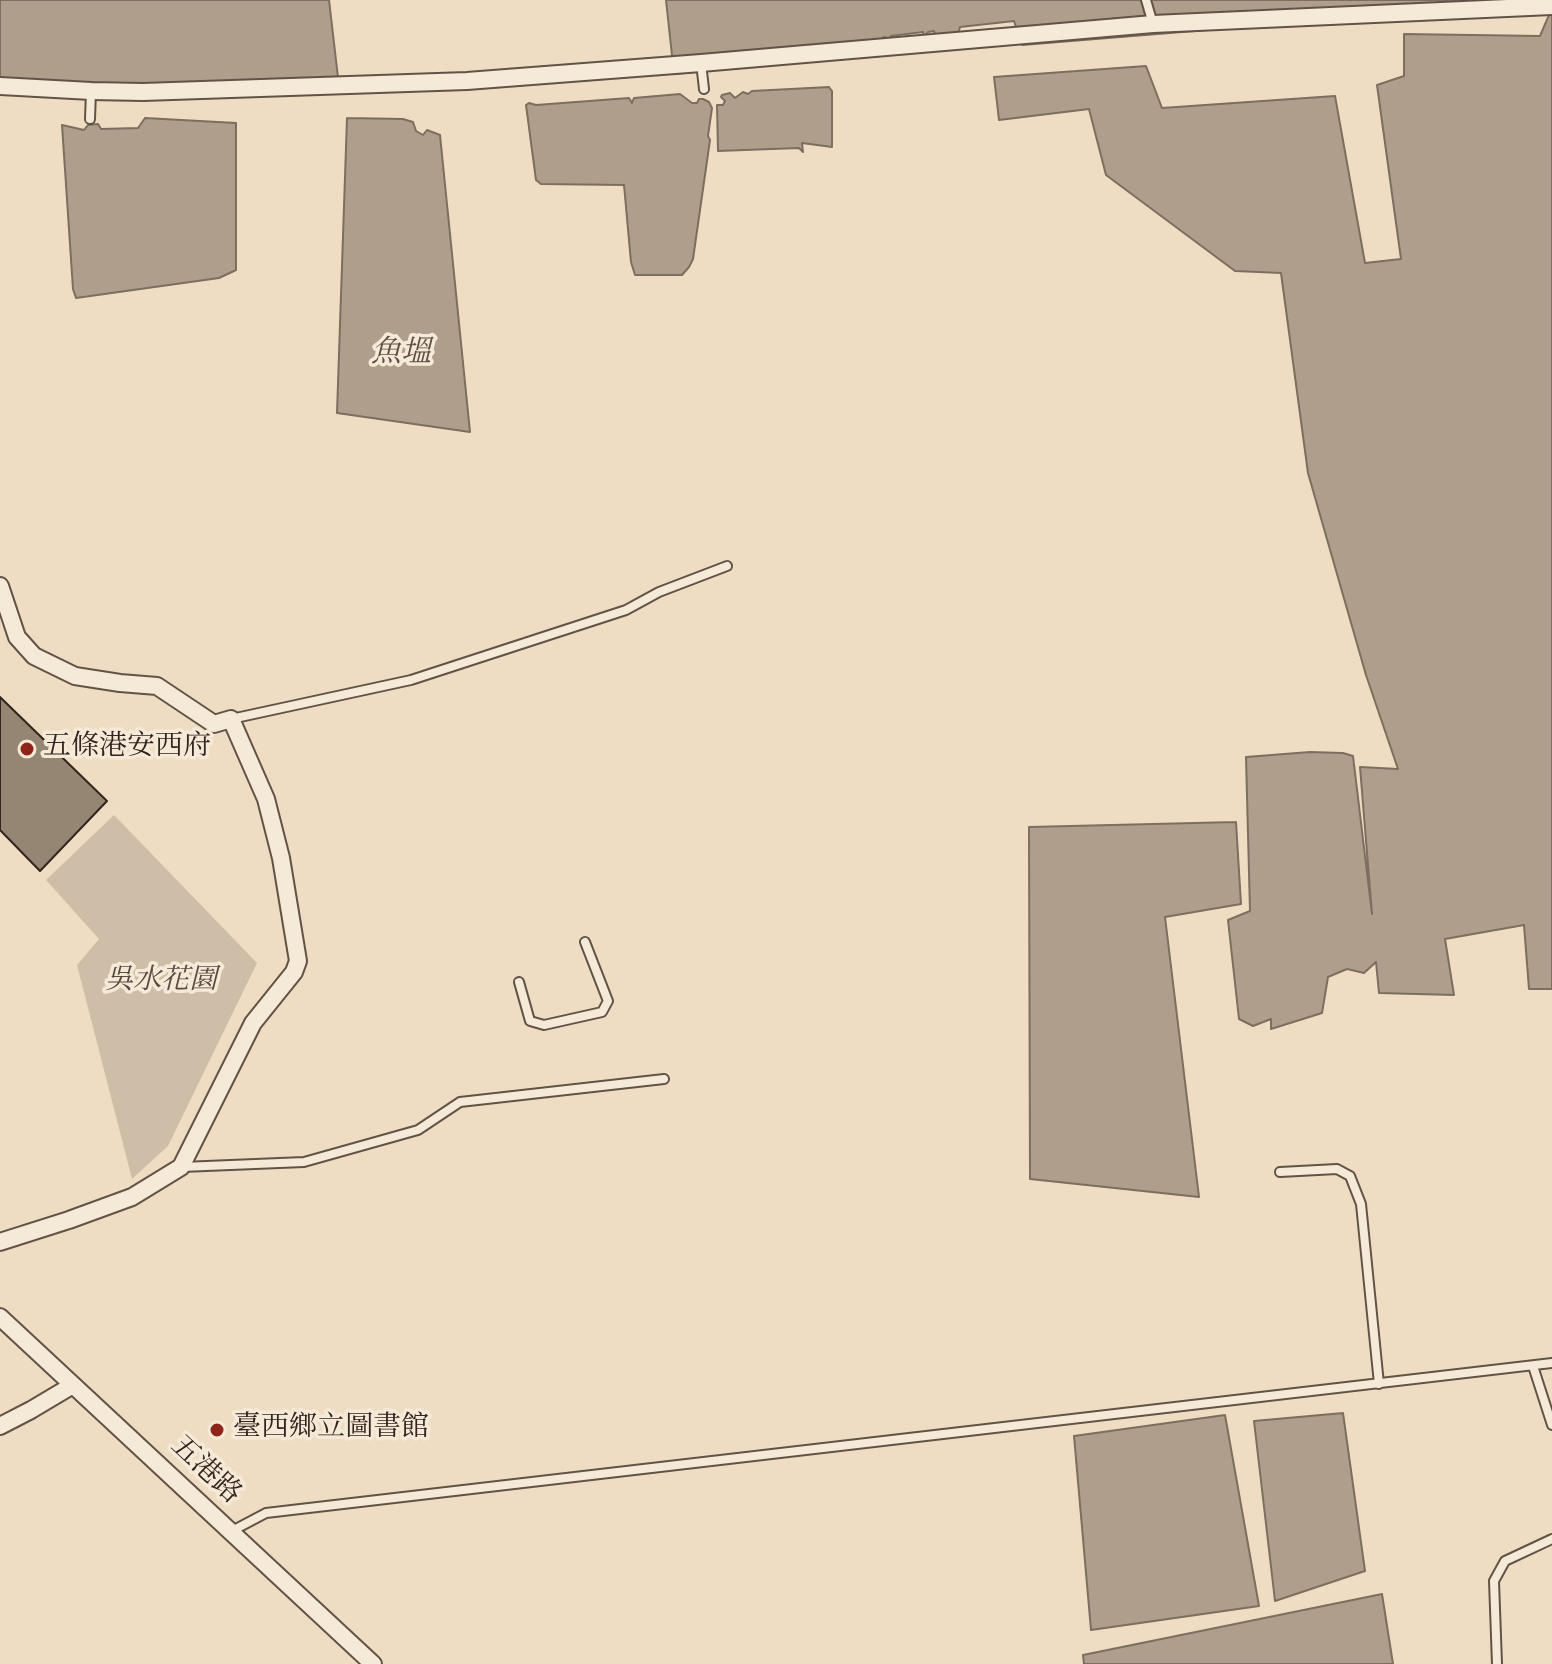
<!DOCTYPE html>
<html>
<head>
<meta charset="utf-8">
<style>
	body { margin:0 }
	canvas { display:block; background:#efddc3 }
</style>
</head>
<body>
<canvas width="1552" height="1664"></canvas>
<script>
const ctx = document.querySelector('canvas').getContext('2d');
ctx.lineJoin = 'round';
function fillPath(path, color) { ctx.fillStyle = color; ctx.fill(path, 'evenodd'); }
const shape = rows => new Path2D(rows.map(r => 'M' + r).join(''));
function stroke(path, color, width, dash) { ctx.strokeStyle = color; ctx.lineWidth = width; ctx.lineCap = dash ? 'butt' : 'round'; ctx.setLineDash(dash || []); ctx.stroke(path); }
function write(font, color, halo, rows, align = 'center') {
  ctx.font = font + ' "Sorts Mill Goudy","Noto Serif TC",serif'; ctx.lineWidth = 7; ctx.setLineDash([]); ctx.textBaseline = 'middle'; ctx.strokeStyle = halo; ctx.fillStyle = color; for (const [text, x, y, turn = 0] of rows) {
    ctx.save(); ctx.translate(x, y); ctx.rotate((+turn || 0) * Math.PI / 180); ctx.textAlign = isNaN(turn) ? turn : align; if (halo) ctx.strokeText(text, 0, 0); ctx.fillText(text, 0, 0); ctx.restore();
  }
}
const green = shape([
	[114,815,257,963,168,1146,132,1179,77,965,99,939,46,880]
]);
const water = shape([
	[0,0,329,0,339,86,0,91,0,0],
	[666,0,1552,0,1552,2,1022,45,1014,21,960,27,958,34,935,36,934,31,928,32,924,37,923,32,891,36,890,39,884,37,881,39,884,53,674,74,666,0],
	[1552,8,1552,989,1529,989,1524,925,1445,939,1454,995,1379,993,1376,962,1364,973,1347,969,1328,977,1322,1013,1271,1029,1271,1019,1253,1026,1239,1019,1228,920,1250,911,1246,757,1310,752,1343,753,1353,756,1372,914,1360,767,1398,769,1366,675,1308,473,1281,273,1235,271,1106,175,1089,109,999,120,994,77,1146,66,1162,108,1335,96,1365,263,1401,259,1377,85,1404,76,1404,34,1540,36,1552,8],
	[829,87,832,91,832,147,802,143,803,152,799,148,718,151,717,105,723,105,725,101,721,97,722,95,730,93,735,98,743,92,748,94,752,91,829,87],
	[680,94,692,103,697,103,699,99,703,99,709,102,712,108,708,136,710,140,693,259,689,267,682,275,635,275,631,262,624,185,541,184,536,180,526,105,529,103,536,105,629,98,632,103,634,98,680,94],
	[145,118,236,123,236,270,219,278,76,298,73,289,62,125,84,130,88,125,98,124,101,129,138,128,145,118],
	[347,118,403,119,413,122,416,131,423,135,427,130,440,135,470,432,337,413,347,118],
	[1236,822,1241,904,1165,917,1199,1197,1030,1179,1029,827,1236,822],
	[1343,1413,1365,1571,1275,1601,1254,1421,1343,1413],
	[1225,1415,1259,1606,1091,1630,1074,1436,1225,1415],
	[1382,1594,1393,1664,1084,1664,1083,1655,1382,1594]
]);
const building = shape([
	[0,697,107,801,40,871,0,830,0,697]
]);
const service = shape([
	[1146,0,1153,24],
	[701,63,704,89],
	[90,119,91,91],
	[231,719,411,680,626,610,659,592,727,566],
	[519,982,530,1021,544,1025,602,1012,608,1001,585,942],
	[182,1167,304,1162,418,1130,460,1102,664,1079],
	[1280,1172,1337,1169,1350,1176,1361,1204,1379,1384],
	[1533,1366,1552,1425],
	[230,1532,266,1513,1552,1363],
	[1497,1664,1494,1581,1505,1561,1552,1539]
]);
const minor = shape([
	[0,86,91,91,143,92,467,81,701,63,1153,24,1552,6],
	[0,586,17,637,34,656,75,676,120,683,157,686,214,724,231,719,266,799,281,858,298,961,294,972,253,1023,181,1167,132,1197,69,1220,0,1242],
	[0,1317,373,1664],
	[0,1426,31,1410,73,1385]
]);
const markers = [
	[27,749,8,"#8f2418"],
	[217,1430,8,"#8f2418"]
];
const poiNames = [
	["五條港安西府",43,749],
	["臺西鄉立圖書館",233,1430]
];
const parkNames = [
	["吳水花園",161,983]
];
const streetNames = [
	["五港路",204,1472,43]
];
const waterNames = [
	["魚塭",401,356]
];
fillPath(green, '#cfbea7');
fillPath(water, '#af9e8b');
stroke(water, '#7d6e5f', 2);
fillPath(building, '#958573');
stroke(building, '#33251d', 2);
stroke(service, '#625346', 12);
stroke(minor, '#625346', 20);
stroke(service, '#f5e9d8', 8);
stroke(minor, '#f5e9d8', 16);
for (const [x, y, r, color] of markers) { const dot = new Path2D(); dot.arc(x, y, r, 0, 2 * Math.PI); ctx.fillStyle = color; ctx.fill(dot); stroke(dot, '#f5e9d8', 3); }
write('28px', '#33251d', '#f5e9d8', poiNames, 'left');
write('italic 28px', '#5a4b40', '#f5e9d8', parkNames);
write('28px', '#33251d', '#f5e9d8', streetNames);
write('italic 30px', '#5e4f44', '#f5e9d8', waterNames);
</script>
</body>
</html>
